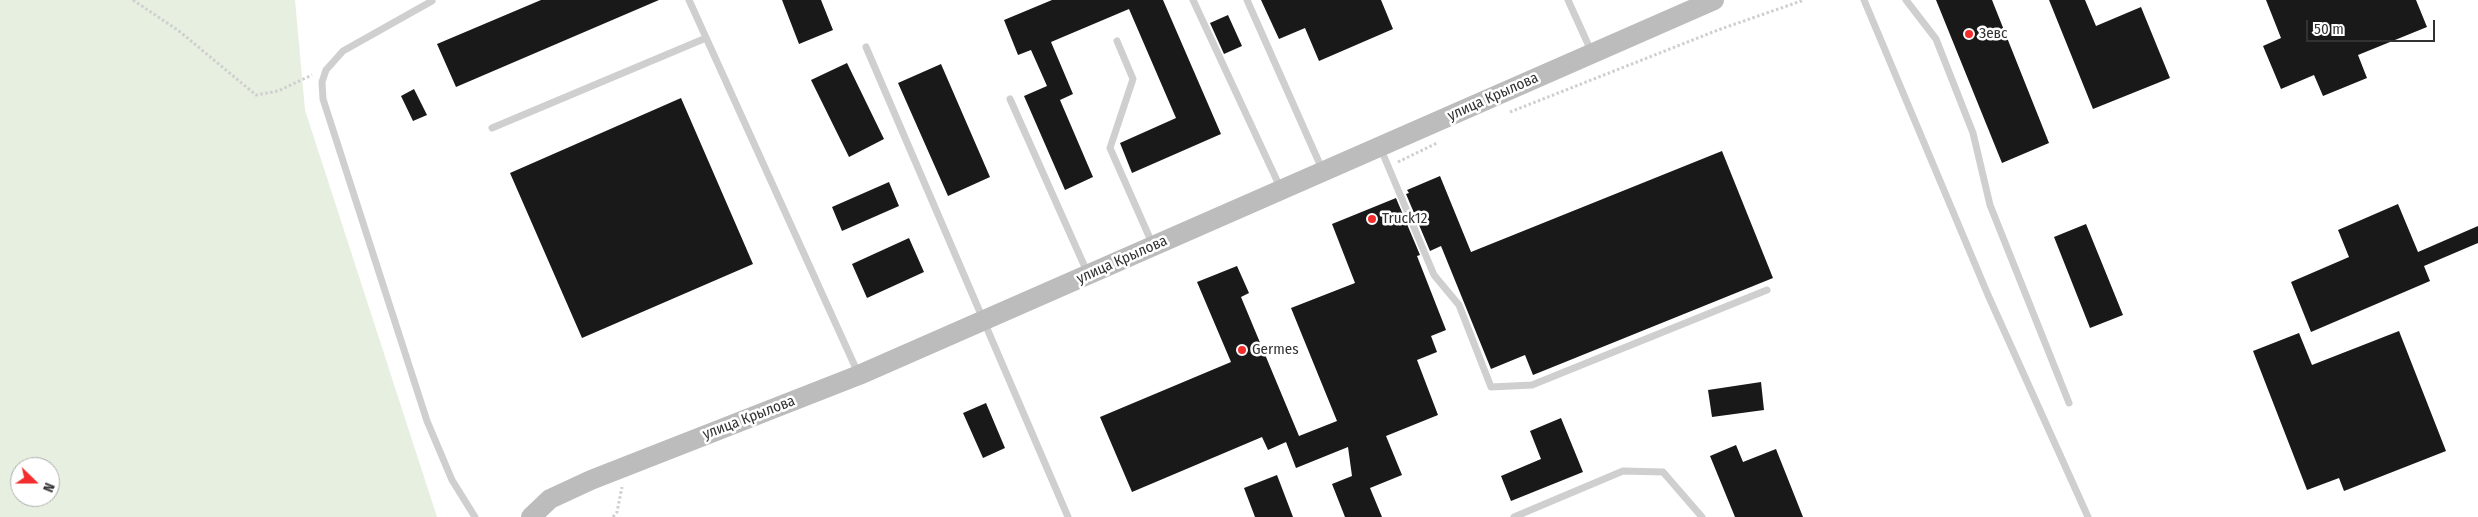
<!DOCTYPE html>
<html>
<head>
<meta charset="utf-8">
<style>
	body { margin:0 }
	#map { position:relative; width:2478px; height:517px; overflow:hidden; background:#fff; font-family:"Fira Sans Condensed",sans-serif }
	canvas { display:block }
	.north { position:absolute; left:10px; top:457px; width:50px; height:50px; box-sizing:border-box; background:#fff; border:1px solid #adadad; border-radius:50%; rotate:112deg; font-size:14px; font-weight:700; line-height:20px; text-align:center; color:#323232 }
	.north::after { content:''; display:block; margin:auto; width:18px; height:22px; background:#f22d2b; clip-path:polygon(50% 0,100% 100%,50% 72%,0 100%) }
	.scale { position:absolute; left:2306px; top:20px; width:129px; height:22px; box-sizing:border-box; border:2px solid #323232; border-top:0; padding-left:6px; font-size:15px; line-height:18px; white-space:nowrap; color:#323232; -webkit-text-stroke:4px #fff; paint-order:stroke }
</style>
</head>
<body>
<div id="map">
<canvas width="2478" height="517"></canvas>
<div class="north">N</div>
<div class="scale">50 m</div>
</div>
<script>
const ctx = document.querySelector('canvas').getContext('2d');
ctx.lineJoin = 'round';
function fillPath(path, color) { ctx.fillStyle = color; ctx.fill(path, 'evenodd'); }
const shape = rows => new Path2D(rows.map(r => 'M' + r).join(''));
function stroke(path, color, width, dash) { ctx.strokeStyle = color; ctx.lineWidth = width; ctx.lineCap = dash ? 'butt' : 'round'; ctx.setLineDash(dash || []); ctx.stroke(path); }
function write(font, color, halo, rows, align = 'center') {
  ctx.font = font + ' "Fira Sans Condensed",sans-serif'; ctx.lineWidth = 5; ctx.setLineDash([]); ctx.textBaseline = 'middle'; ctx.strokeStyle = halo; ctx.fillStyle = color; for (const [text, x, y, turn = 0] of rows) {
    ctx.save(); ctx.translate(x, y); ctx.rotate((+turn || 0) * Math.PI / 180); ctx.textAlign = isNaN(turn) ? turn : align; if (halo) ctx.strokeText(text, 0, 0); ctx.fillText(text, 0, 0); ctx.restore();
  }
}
const green = shape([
	[0,0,295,0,305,110,437,517,0,517],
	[20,467,50,467,50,497,20,497]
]);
const building = shape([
	[541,0,659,0,456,87,437,44],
	[782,0,821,0,833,30,799,44],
	[1052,0,1163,0,1221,134,1132,173,1120,143,1176,118,1129,9,1051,42,1073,94,1060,100,1093,177,1065,190,1024,96,1047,86,1031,50,1018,55,1004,20],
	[1261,0,1381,0,1393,29,1319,61,1305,28,1279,39],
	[1936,0,1992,0,2049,143,2002,163],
	[2049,0,2085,0,2096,26,2141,7,2170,78,2093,109],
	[2266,0,2416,0,2427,27,2358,55,2367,78,2323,96,2314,75,2281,89,2263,46,2281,38],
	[1228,15,1242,46,1224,54,1210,23],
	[847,63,884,139,849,157,811,80],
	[941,64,990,177,948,196,898,83],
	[414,89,427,115,413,121,401,96],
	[681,98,753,264,582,338,510,173],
	[1722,151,1773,278,1533,375,1525,355,1491,369,1441,246,1430,251,1406,194,1409,193,1407,190,1440,176,1471,252],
	[889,182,899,206,842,231,832,207],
	[1396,198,1420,255,1417,256,1446,330,1431,336,1437,352,1417,360,1438,415,1386,436,1402,475,1370,488,1382,517,1345,517,1332,484,1352,476,1348,447,1296,468,1286,442,1268,450,1262,437,1132,492,1100,417,1231,362,1197,282,1237,266,1249,293,1241,297,1299,436,1337,421,1291,308,1355,283,1332,224],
	[2398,204,2418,252,2478,226,2478,243,2424,266,2430,281,2311,332,2291,282,2349,257,2338,230],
	[2086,224,2123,315,2090,328,2054,237],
	[909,238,924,272,867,298,852,264],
	[2399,331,2446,451,2344,491,2339,478,2307,490,2253,351,2299,333,2312,365],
	[1761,382,1764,410,1712,417,1708,390],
	[986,403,1005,448,983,458,963,413],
	[1561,418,1583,472,1511,501,1501,476,1541,459,1530,431],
	[1736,445,1743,462,1776,449,1803,517,1735,517,1710,456],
	[1277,475,1293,517,1255,517,1244,488]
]);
const path = shape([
	[133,0,179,31,256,95,278,91,312,75],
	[1510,112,1718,30,1804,0],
	[1398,162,1437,143],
	[613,517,617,512,622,487]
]);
const lane = shape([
	[689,0,858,373],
	[1193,0,1280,187],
	[1247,0,1322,169],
	[1568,0,1592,53],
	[1864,0,1988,295,2088,517],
	[1906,0,1936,39,1973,133,1990,205,2069,403],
	[432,1,343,51,326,70,322,82,323,99,427,421,452,480,475,517],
	[1117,41,1133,79,1110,148,1152,243],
	[866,47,1068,517],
	[1010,99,1088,274],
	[492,128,706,38],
	[1380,147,1434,275,1459,305,1491,387,1532,385,1767,290],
	[1514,517,1623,471,1663,472,1702,517]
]);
const secondary = shape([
	[531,517,550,499,591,480,859,375,1714,0]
]);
const markers = [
	[1969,34,5,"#f22d2b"],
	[1372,219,5,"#f22d2b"],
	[1242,350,5,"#f22d2b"]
];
const poiNames = [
	["Зевс",1979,34],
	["Truck12",1382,219],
	["Germes",1252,350]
];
const streetNames = [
	["улица Крылова",1493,97,-24],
	["улица Крылова",1122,260,-24],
	["улица Крылова",749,418,-21]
];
fillPath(green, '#e7efe0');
fillPath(building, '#191919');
stroke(path, '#cfcfcf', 3, [2.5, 2.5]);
stroke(lane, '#cfcfcf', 7);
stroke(secondary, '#bcbcbc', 20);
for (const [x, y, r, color] of markers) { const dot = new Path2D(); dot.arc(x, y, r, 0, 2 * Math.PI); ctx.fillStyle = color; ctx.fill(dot); stroke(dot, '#fff', 2); }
write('15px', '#323232', '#fff', poiNames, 'left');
write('15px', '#323232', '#fff', streetNames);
</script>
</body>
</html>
